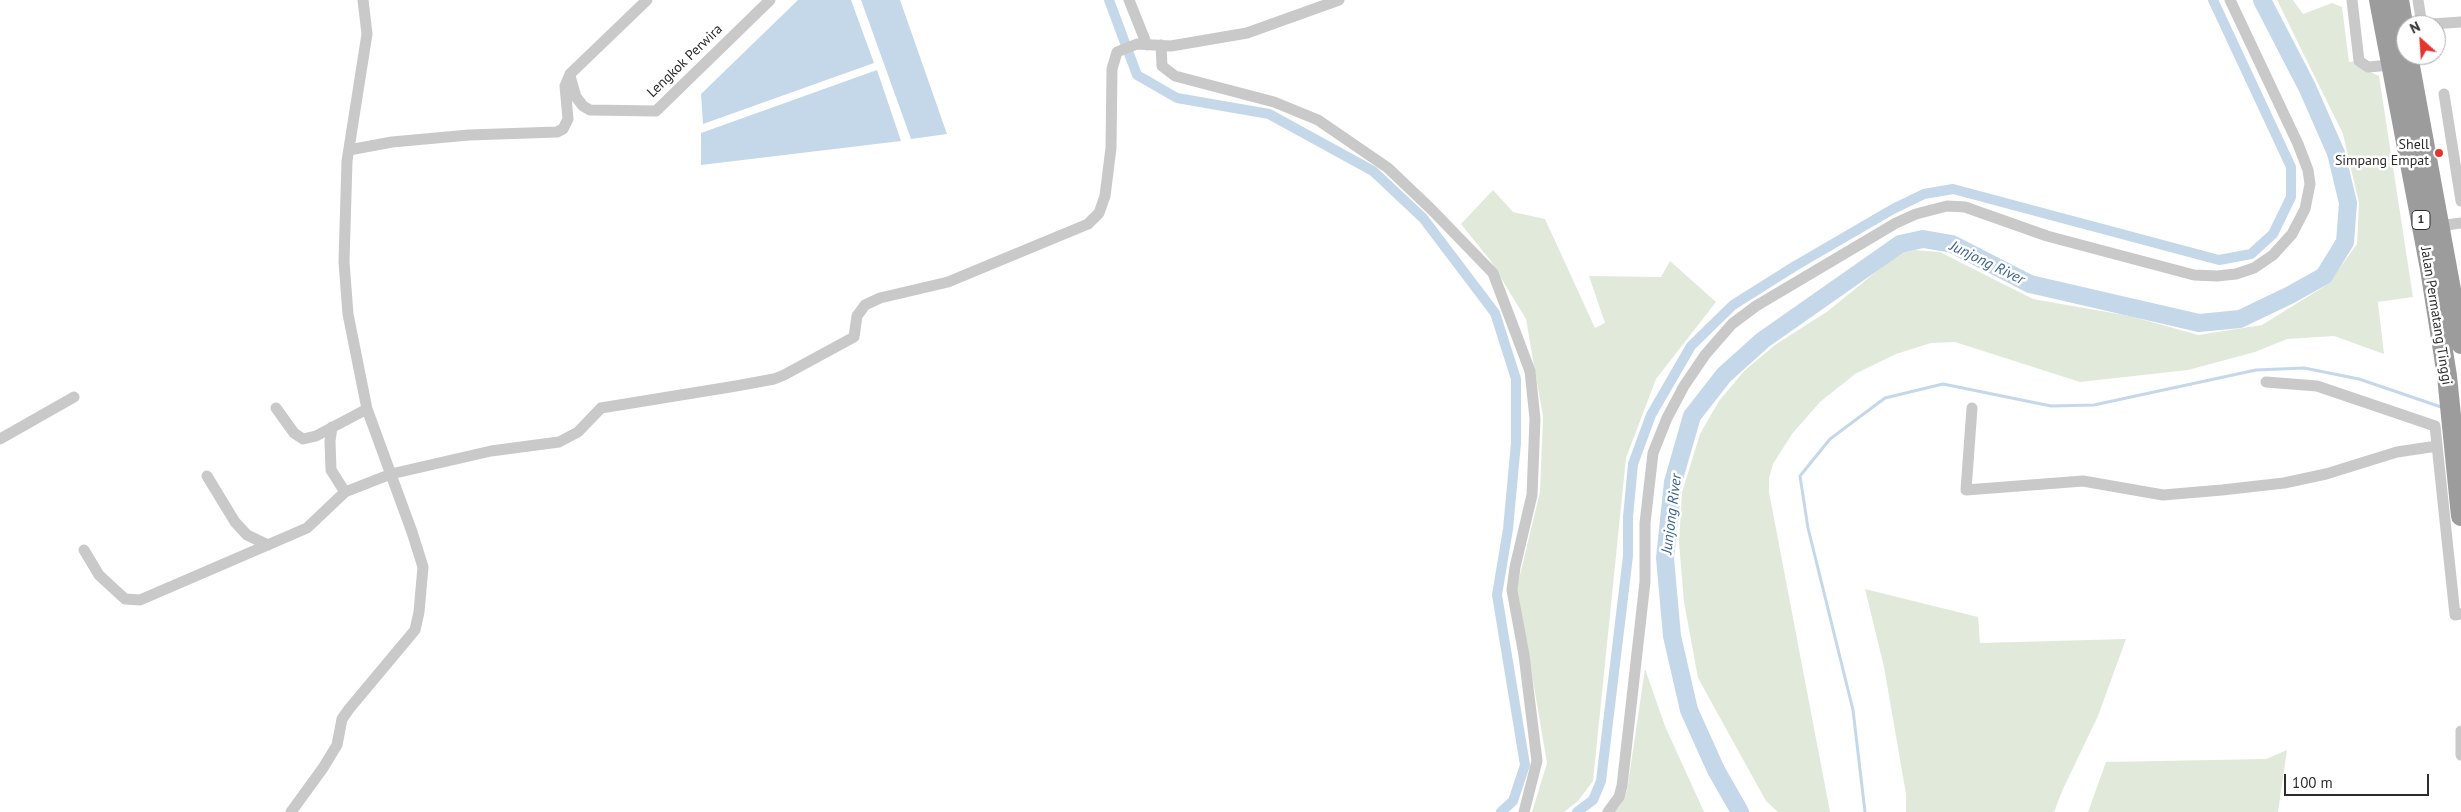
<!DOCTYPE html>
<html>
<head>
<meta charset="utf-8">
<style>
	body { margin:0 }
	#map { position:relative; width:2461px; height:812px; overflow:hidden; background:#fff; font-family:"PT Sans",sans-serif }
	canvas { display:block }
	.north { position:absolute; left:2396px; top:15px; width:50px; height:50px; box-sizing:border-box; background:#fff; border:1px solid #ababab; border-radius:50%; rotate:334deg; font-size:14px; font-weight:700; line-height:20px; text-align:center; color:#2c2c2c }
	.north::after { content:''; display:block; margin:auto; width:18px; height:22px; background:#e4352e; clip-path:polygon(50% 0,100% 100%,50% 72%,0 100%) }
	.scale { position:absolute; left:2284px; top:774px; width:145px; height:22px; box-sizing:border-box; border:2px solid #2c2c2c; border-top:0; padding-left:6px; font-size:15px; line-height:18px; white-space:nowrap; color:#2c2c2c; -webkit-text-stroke:4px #fff; paint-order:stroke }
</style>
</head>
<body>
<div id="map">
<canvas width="2461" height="812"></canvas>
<div class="north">N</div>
<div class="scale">100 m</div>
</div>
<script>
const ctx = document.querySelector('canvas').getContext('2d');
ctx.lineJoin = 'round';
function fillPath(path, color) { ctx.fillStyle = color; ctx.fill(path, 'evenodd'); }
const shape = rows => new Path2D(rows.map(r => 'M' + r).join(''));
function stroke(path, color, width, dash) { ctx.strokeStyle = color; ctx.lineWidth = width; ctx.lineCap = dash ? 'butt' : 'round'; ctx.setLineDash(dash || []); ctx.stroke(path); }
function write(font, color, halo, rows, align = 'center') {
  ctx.font = font + ' "PT Sans",sans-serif'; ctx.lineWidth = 5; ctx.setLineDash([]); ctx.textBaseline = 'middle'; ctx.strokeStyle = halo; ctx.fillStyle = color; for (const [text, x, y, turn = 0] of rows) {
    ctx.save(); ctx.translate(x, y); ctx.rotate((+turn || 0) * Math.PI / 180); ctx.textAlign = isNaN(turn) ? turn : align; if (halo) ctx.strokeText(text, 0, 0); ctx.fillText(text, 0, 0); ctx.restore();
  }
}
const green = shape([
	[2277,0,2293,0,2303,14,2332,3,2342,7,2349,62,2357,61,2357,66,2379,76,2413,297,2378,302,2384,354,2334,336,2287,339,2255,352,2188,370,2080,382,1955,342,1931,343,1896,354,1855,374,1820,402,1792,434,1773,464,1769,478,1769,492,1830,812,1778,812,1766,801,1698,678,1684,602,1679,543,1682,492,1700,434,1719,401,1744,371,1775,345,1828,311,1899,253,1915,250,1940,252,2033,299,2130,316,2198,335,2262,325,2328,284,2357,244,2359,203,2343,134],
	[1493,190,1513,212,1545,219,1595,328,1605,323,1589,276,1661,277,1670,261,1716,302,1656,379,1626,458,1593,781,1578,801,1564,812,1532,812,1547,763,1517,587,1540,492,1543,417,1526,319,1490,260,1461,224],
	[1865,589,1978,617,1980,643,2126,639,2098,716,2063,789,2054,812,1906,812,1906,794,1884,667],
	[1645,669,1665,726,1704,812,1613,812,1619,807,1627,791],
	[2287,750,2278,812,2088,812,2106,762,2266,759]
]);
const water = shape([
	[798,0,851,0,874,63,703,124,701,94],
	[861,0,900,0,947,134,911,139],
	[877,70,901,141,701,165,701,133]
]);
const stream = shape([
	[1865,812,1853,710,1808,528,1800,476,1830,439,1885,398,1943,384,2051,406,2094,405,2256,370,2304,368,2359,379,2444,408]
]);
const canal = shape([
	[1109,0,1137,75,1177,98,1269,114,1373,171,1423,218,1495,313,1516,379,1516,443,1508,529,1497,595,1525,765,1513,801,1501,812],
	[1577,812,1593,800,1601,781,1628,556,1628,517,1633,464,1651,415,1691,346,1733,305,1795,266,1893,209,1924,194,1953,189,2219,260,2251,254,2273,234,2291,197,2291,167,2213,0]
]);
const river = shape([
	[1740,812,1716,770,1689,710,1672,636,1665,558,1673,482,1692,416,1724,375,1763,340,1900,244,1923,239,1952,244,2030,284,2199,323,2240,319,2290,295,2324,276,2345,242,2348,203,2336,153,2307,87,2262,0]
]);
const minor = shape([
	[1129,0,1147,45],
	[2352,0,2359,61,2368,67,2391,65],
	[2418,0,2422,25],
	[2417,25,2461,22],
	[1161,45,1162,66,1175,76,1274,102,1318,120,1388,168,1432,210,1493,273,1530,371,1535,419,1532,495,1515,567,1512,590,1524,655,1537,761,1524,812],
	[570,76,576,97,583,106,590,110,656,111,770,0],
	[2444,94,2461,201],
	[349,150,392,142,469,135,557,132,563,129,568,119,565,86,570,74,647,0],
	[2439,226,2461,223],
	[2266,382,2317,386,2435,426,2455,615,2461,614],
	[276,408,294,433,303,439,316,436,367,409],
	[1972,408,1966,490,2083,481,2163,495,2222,490,2284,483,2326,474,2397,452,2437,446],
	[332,427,330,441,331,470,345,492],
	[0,439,74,397],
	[207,476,235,522,247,535,268,545],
	[84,550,99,575,125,599,140,600,307,528,345,492,391,474,491,451,559,442,578,432,601,408,736,386,774,379,784,375,854,337,857,316,865,305,880,298,948,282,1088,224,1099,213,1105,196,1111,148,1112,69,1117,52,1137,44,1171,46,1247,33,1339,0],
	[2461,731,2461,755],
	[291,812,323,768,337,745,342,719,349,709,415,630,419,612,423,567,412,532,367,409,348,314,344,262,347,161,367,34,363,0],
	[1608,812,1619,797,1622,786,1645,582,1645,523,1653,453,1667,418,1684,386,1705,355,1732,324,1756,306,1896,223,1916,214,1947,206,1965,207,2047,236,2194,275,2217,276,2236,274,2254,268,2273,255,2292,234,2305,209,2310,184,2308,170,2298,144,2230,0]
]);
const trunk = shape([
	[2379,0,2430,269,2447,376,2461,516],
	[2399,0,2406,42],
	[2408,55,2461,344]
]);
const markers = [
	[2439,153,5,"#e4352e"]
];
const shields = [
	[2421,220,18]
];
const shieldNames = [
	["1",2421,220]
];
const streetNames = [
	["Lengkok Perwira",685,61,-44],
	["Jalan Permatang Tinggi",2436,316,81]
];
const poiNames = [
	["Shell",2429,145],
	["Simpang Empat",2429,161]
];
const waterNames = [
	["Junjong River",1987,263,26],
	["Junjong River",1672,514,-83]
];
fillPath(green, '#e1eada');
fillPath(water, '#c5d8ea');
stroke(stream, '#c5d8ea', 3);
stroke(canal, '#c5d8ea', 10);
stroke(river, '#c5d8ea', 18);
stroke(minor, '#c9c9c9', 11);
stroke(trunk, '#9c9c9c', 20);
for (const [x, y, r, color] of markers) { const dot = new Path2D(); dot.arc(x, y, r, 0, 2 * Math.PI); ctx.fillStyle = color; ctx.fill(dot); stroke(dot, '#fff', 2); }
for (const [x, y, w] of shields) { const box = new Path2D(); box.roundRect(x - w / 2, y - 9.5, w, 19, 4); ctx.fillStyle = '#fff'; ctx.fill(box); stroke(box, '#2c2c2c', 1); }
write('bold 12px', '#2c2c2c', null, shieldNames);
write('14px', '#2c2c2c', '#fff', streetNames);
write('14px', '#2c2c2c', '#fff', poiNames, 'right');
write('italic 15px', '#3b648e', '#fff', waterNames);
</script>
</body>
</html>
